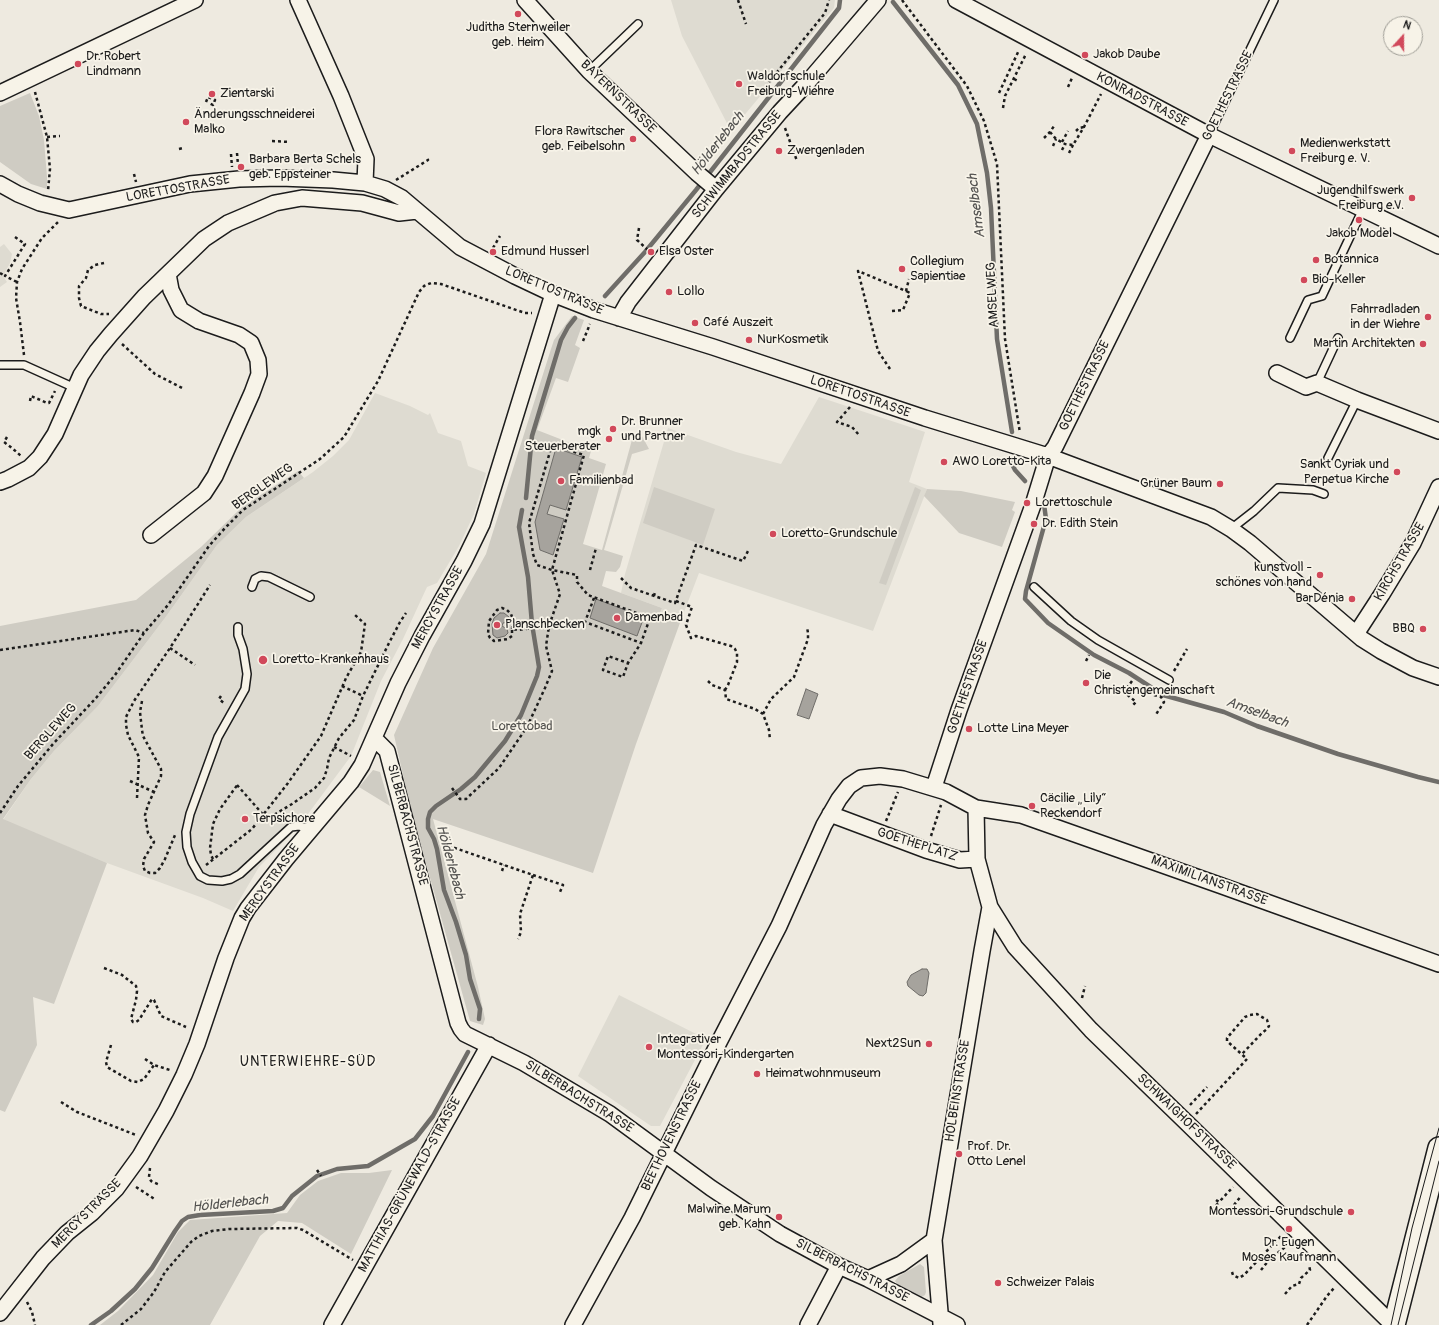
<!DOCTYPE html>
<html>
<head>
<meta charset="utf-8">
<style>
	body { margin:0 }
	#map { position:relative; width:1439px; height:1325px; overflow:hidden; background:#eeeae0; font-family:Pangolin,sans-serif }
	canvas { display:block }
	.north { position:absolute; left:1383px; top:16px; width:40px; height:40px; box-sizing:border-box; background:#f7f3e8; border:1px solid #9f9d96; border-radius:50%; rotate:21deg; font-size:11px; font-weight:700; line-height:16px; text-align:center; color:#1c1c1c }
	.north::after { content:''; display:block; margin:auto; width:14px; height:18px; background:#d1495b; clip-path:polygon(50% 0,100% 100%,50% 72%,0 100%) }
</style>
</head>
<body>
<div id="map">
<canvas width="1439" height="1325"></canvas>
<div class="north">N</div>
</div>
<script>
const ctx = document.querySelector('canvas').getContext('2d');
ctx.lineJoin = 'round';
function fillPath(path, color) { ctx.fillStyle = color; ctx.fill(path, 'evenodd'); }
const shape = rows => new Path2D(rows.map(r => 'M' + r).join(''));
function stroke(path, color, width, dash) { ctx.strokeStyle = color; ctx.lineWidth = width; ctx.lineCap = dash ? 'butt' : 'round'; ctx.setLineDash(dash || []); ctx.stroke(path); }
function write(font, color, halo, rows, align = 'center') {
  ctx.font = font + ' Pangolin,sans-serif'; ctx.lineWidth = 3.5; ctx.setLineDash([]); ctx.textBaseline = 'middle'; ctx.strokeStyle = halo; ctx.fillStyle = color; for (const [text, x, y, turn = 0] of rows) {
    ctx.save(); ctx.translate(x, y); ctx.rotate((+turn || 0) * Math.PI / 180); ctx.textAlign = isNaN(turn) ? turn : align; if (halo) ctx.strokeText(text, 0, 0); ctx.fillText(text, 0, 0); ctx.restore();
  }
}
const built = shape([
	[671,0,835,0,834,8,731,131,682,36],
	[4,244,12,254,10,263,3,276,7,282,0,287,0,247],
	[375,393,410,406,428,415,430,413,438,433,461,441,468,466,486,473,474,514,459,546,437,583,427,587,403,639,381,681,351,756,299,826,259,867,233,911,203,898,107,863,3,820,31,779,54,751,98,706,165,618,217,545,246,517,313,472,333,456,349,440],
	[819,397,925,432,909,482,927,489,873,631,699,573,681,620,660,613,662,608,621,593,625,574,668,428,736,452,781,464],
	[619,995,706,1039,660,1126,651,1126,578,1076]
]);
const green = shape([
	[30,93,39,116,44,140,47,177,47,189,31,184,0,162,0,106],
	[572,316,584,320,575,345,580,348,568,382,556,378,537,430,591,451,589,458,606,464,583,544,602,550,633,436,638,435,642,436,649,449,632,454,604,550,623,556,620,567,616,572,606,571,602,586,662,608,660,613,681,620,636,744,593,873,433,819,478,987,485,1019,483,1025,470,1021,410,806,394,735,433,648,486,554,551,349,554,340],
	[298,471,304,478,246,517,217,545,165,618,98,706,54,751,31,779,3,819,107,863,54,1004,33,997,37,1045,5,1112,0,1110,0,626,136,600,201,547,242,507],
	[654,487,715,509,703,545,643,523],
	[915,487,921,490,886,585,879,583],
	[927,489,961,491,1015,502,1012,510,1015,512,1002,547,959,533,924,496],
	[373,770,380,772,390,806,359,787],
	[392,1170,351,1254,302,1223,278,1221,260,1236,210,1325,100,1325,118,1311,153,1275,178,1232,190,1220,287,1213,300,1195,318,1181,341,1173,369,1173],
	[920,1264,924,1267,926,1292,925,1295,920,1298,898,1286,895,1281,899,1276]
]);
const water = shape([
	[556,448,582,457,566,510,550,505,547,514,564,519,553,555,540,550,535,522,556,448],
	[596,599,644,617,637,636,590,618,596,599],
	[500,613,504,613,509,617,508,622,503,623,502,626,507,629,508,633,505,636,497,638,493,635,492,624,494,618,500,613],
	[806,689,818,694,809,719,797,715,806,689],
	[922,969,927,969,929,973,926,993,923,996,919,995,908,986,907,982,911,975,922,969]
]);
const stream = shape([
	[893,2,958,85,977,124,987,173,991,208,997,339,1012,432],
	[605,296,645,252,696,190,839,8,840,0],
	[1009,458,1015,470,1025,481],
	[526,498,532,436,561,340,568,327,575,318],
	[1044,504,1046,519,1026,591,1025,599,1048,623,1094,655,1129,673,1163,695,1224,712,1257,726,1338,754,1418,777,1439,782],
	[479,1019,480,1009,470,979,466,955,456,922,444,890,437,849,434,839,428,828,428,819,430,812,436,806,461,789,475,777,505,741,521,715,537,676,539,667,532,624,528,577,519,527,522,510],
	[91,1325,111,1311,135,1289,152,1268,175,1231,182,1221,188,1217,200,1215,273,1211,283,1208,292,1196,317,1176,337,1169,368,1166,415,1139,433,1116,468,1052]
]);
const path = shape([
	[738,0,746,24],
	[902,0,967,86,984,121,997,164,1005,339,1020,433],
	[1014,79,1018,81],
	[769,82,825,13,829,0],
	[1068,87,1072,78],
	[35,92,47,137,50,169,48,191],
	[999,93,1019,50],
	[206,102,208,97,215,100,213,105,209,103],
	[1003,108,1005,96,1026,54],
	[785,128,797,161],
	[1076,131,1079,128,1084,127],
	[1050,132,1056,139,1065,144,1073,145,1084,127,1101,94],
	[47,137,60,136],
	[1044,138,1050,132,1054,126],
	[272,141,290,142],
	[1062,142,1068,131],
	[1053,146,1056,139],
	[179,149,183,148],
	[1062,150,1065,144],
	[237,153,238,165],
	[1069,153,1073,145],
	[231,154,232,167],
	[134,174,136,182],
	[396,180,428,160,426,157],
	[639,228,637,240,649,251],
	[15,237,25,244,5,276,17,282],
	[493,248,500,236],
	[104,263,95,265,88,270,86,278,79,286,79,298,81,306,101,314,109,314],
	[0,273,5,276],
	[892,311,903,310,910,293,906,291],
	[583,341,590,324],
	[122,344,155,374,184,389],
	[24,355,20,322,16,298,17,282,22,269,42,238,58,222],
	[890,369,878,351,858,271,906,291,909,279],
	[30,401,31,396,47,403,49,403,55,391],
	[850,407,837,422,852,427,859,435],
	[7,437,4,442,12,448,21,456],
	[590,570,596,548],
	[621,578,631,588,675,603,696,545,743,561,748,551],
	[654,596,655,592],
	[594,598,585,622,641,643],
	[676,601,692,607,686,625,691,638,696,636,731,646,735,649,737,653,737,662,728,685,725,690],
	[512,629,513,620,511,614,507,610,502,608,497,610,489,621,488,634,490,638,494,641,508,639,512,636,512,629,518,630,549,626,560,594,552,570,584,455,552,445,529,523,533,554,537,565,552,570,577,575,577,582,588,595,650,618,641,643,628,663,608,656,603,670,623,677,628,663],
	[170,648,195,665],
	[0,650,135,630,144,633],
	[1086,661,1089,655],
	[1174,671,1187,649],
	[708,681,712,685,725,690,726,699,755,709,763,714,769,730,770,740],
	[1132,681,1124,692,1136,702,1133,705],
	[342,686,363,696],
	[1154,695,1161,697,1164,702,1155,716],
	[221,696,219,699,225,704],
	[142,701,140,712,142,730,143,736,161,769,161,776,148,805,145,815,148,833,154,842,144,859,143,866,145,871,150,873,155,873,160,868,165,859,175,835],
	[763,714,771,699,794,677,808,639,808,633,807,627],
	[334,747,351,756],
	[130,781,154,792],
	[237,785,267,819,292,804,315,788,324,778,327,769,329,758,339,738,354,720,363,696,389,643,400,622,406,613],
	[452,788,460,799,466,799,499,768,527,727,545,688,552,671,546,646,549,626],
	[137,798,139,757,128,735,126,725,126,717,134,701,170,648,210,585],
	[0,813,18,786,53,744,96,698,115,675,144,633,168,605,209,546,225,528,243,510,320,459,344,437,378,381,419,292,424,286,431,283,441,284,525,313,532,313],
	[886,821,898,792],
	[931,836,941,805],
	[446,840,449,846,533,875,520,914,521,932,518,939],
	[213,859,211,855,210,848,213,824,220,809,238,784],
	[206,865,252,829,288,783,321,736,346,678,361,652,365,624,355,615],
	[502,871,504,865],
	[533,875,563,885,560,892],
	[104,968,122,975,136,986,137,991,136,1000,131,1019,133,1022,136,1022,139,1020,152,999,154,1000,161,1016,186,1027],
	[1082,998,1085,986],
	[111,1045,106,1062,107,1067,131,1081,138,1082,144,1079,154,1065],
	[145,1059,154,1065,170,1070],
	[61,1102,77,1112,136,1135],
	[1190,1105,1207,1087],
	[1196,1114,1247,1059,1227,1041,1227,1038,1245,1017,1250,1015,1257,1014,1267,1020,1269,1026,1267,1029,1262,1033,1242,1054],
	[150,1168,149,1177,151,1181,160,1185],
	[317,1170,321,1176],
	[136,1187,156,1200],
	[1216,1200,1219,1202,1233,1187],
	[1234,1205,1241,1196],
	[1212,1210,1219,1202],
	[1261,1270,1269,1260,1290,1243],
	[1232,1272,1233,1275,1239,1278,1244,1275,1282,1235],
	[1285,1294,1292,1286,1299,1284,1301,1278,1310,1270,1309,1265],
	[27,1302,32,1312,35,1325],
	[121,1325,141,1309,154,1292,165,1272,191,1242,199,1236,212,1231,229,1229,297,1228,303,1230,353,1260],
	[1307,1325,1327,1296,1335,1287]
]);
const service = shape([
	[589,71,638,24],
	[1209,135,1274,0],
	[1290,338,1308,300,1322,296,1363,209],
	[0,365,24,365,75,388],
	[1317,383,1338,338],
	[1328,458,1357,400],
	[1231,529,1254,511,1278,488,1313,490,1324,494],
	[252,587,255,579,261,576,269,577,310,597],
	[1034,587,1071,621,1098,640,1169,680],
	[238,627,238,635,243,649,247,674,245,689,218,737,190,814,186,832,187,847,192,862,200,876,208,880,222,881,231,879,240,874,291,827,299,826,311,829]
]);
const minor = shape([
	[298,0,341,96,366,159,365,183],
	[525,0,589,71,697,173,716,189],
	[956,0,1209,135,1439,246],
	[0,93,195,0],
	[0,184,18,194,40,203,69,210,190,184,239,179,280,178,333,180,365,183,385,189,402,198,460,247,515,276,553,294,594,310,713,347,925,418,1048,456,1211,517,1231,529,1250,543,1362,639,1381,651,1413,668,1439,677],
	[619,318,628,302,716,189,780,112,807,83,878,0],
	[1277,373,1306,387,1317,383,1357,400,1439,431],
	[0,482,8,479,29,468,40,457,55,434,81,375,97,351,111,334,144,297,204,239,228,223,275,203,302,198,362,203,399,213,417,211],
	[151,535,204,493,215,476,252,393,259,374,258,360,251,343,239,335,199,321,181,310,171,290,168,274],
	[1356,634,1382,594,1413,543,1439,487],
	[375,739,387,751,458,1023,461,1029,465,1034,524,1063,610,1114,711,1188,780,1234,839,1266,868,1279,957,1325],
	[934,787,959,710,1033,505,1048,456,1055,447,1209,135],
	[830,814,926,850,960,860,977,859],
	[990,907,1015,947,1091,1030,1187,1123,1393,1325],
	[868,1279,901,1264,934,1240],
	[0,1313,43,1258,67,1233,92,1213,116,1189,140,1156,166,1111,184,1075,197,1044,226,958,242,918,248,908,286,859,351,782,362,765,398,683,422,636,464,561,482,524,553,294],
	[941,1324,934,1240,982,951,990,907,977,859,976,808],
	[332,1325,489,1045],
	[573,1325,632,1218,717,1046,779,926,824,825,839,799,849,786,861,778,880,776,903,779,946,792,976,808,1021,815,1222,886,1439,964],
	[808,1325,839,1266]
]);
const secondary = shape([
	[1394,1325,1439,1148]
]);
const tram = shape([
	[1391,1325,1412,1228,1439,1128],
	[1398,1325,1439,1161]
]);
const markers = [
	[518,14,4,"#d1495b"],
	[1085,55,4,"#d1495b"],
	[78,64,4,"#d1495b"],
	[739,84,4,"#d1495b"],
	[212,94,4,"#d1495b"],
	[186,122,4,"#d1495b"],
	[633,139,4,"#d1495b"],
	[779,151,4,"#d1495b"],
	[1292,151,4,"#d1495b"],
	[241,167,4,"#d1495b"],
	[1412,198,4,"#d1495b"],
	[1359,220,4,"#d1495b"],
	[493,252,4,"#d1495b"],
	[651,252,4,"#d1495b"],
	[1316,260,4,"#d1495b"],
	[902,269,4,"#d1495b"],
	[1304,280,4,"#d1495b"],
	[669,292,4,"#d1495b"],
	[1428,317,4,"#d1495b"],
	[695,323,4,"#d1495b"],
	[749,340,4,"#d1495b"],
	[1423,344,4,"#d1495b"],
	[613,429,4,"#d1495b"],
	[609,439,4,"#d1495b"],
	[944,462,4,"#d1495b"],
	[1397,472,4,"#d1495b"],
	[561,481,4,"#d1495b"],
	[1220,484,4,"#d1495b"],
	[1027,503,4,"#d1495b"],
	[1034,524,4,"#d1495b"],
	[773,534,4,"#d1495b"],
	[1320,575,4,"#d1495b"],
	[1352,599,4,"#d1495b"],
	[617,618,4,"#d1495b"],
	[497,625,4,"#d1495b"],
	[1423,629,4,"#d1495b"],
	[263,660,5,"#d1495b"],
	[1086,683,4,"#d1495b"],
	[969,729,4,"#d1495b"],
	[1032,806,4,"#d1495b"],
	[245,819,4,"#d1495b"],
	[929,1044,4,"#d1495b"],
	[649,1047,4,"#d1495b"],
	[757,1074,4,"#d1495b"],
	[959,1154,4,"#d1495b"],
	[1351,1212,4,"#d1495b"],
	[779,1217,4,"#d1495b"],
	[1289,1229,4,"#d1495b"],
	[998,1283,4,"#d1495b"]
];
const poiNames = [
	["Juditha Sternweiler",518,28,"center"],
	["geb. Heim",518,43,"center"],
	["Jakob Daube",1093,55],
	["Dr. Robert",86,57],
	["Lindmann",86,72],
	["Waldorfschule",747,77],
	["Freiburg-Wiehre",747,92],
	["Zientarski",220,94],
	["Änderungsschneiderei",194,115],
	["Malko",194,130],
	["Flora Rawitscher",625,132,"right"],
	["geb. Feibelsohn",625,147,"right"],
	["Medienwerkstatt",1300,144],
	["Freiburg e. V.",1300,159],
	["Zwergenladen",787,151],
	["Barbara Berta Schels",249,160],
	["geb. Eppsteiner",249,175],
	["Jugendhilfswerk",1404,191,"right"],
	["Freiburg e.V.",1404,206,"right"],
	["Jakob Model",1359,234,"center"],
	["Edmund Husserl",501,252],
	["Elsa Oster",659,252],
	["Botannica",1324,260],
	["Collegium",910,262],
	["Sapientiae",910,277],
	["Bio-Keller",1312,280],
	["Lollo",677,292],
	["Fahrradladen",1420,310,"right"],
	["in der Wiehre",1420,325,"right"],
	["Café Auszeit",703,323],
	["NurKosmetik",757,340],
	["Martin Architekten",1415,344,"right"],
	["Dr. Brunner",621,422],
	["und Partner",621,437],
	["mgk",601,432,"right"],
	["Steuerberater",601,447,"right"],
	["AWO Loretto-Kita",952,462],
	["Sankt Cyriak und",1389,465,"right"],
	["Perpetua Kirche",1389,480,"right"],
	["Familienbad",569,481],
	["Grüner Baum",1212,484,"right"],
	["Lorettoschule",1035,503],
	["Dr. Edith Stein",1042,524],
	["Loretto-Grundschule",781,534],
	["kunstvoll -",1312,568,"right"],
	["schönes von hand",1312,583,"right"],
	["BarDénia",1344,599,"right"],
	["Damenbad",625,618],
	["Planschbecken",505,625],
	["BBQ",1415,629,"right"],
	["Loretto-Krankenhaus",272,660],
	["Die",1094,676],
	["Christengemeinschaft",1094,691],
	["Lotte Lina Meyer",977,729],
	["Cäcilie „Lily“",1040,799],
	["Reckendorf",1040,814],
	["Terpsichore",253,819],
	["Integrativer",657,1040],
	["Montessori-Kindergarten",657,1055],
	["Next2Sun",921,1044,"right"],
	["Heimatwohnmuseum",765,1074],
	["Prof. Dr.",967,1147],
	["Otto Lenel",967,1162],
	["Malwine Marum",771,1210,"right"],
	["geb. Kahn",771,1225,"right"],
	["Montessori-Grundschule",1343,1212,"right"],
	["Dr. Eugen",1289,1243,"center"],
	["Moses Kaufmann",1289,1258,"center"],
	["Schweizer Palais",1006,1283]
];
const streetNames = [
	["GOETHESTRASSE",1228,96,-64],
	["BAYERNSTRASSE",618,97,44],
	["KONRADSTRASSE",1142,100,28],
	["SCHWIMMBADSTRASSE",737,165,-51],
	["LORETTOSTRASSE",178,189,-10],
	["LORETTOSTRASSE",554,291,23],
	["AMSELWEG",993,295,-93],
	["GOETHESTRASSE",1085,386,-64],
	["LORETTOSTRASSE",860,397,19],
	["BERGLEWEG",263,487,-35],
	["KIRCHSTRASSE",1400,562,-60],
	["MERCYSTRASSE",438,608,-61],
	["GOETHESTRASSE",968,687,-71],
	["BERGLEWEG",51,732,-48],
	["SILBERBACHSTRASSE",407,825,75],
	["GOETHEPLATZ",917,845,18],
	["MAXIMILIANSTRASSE",1209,881,20],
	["MERCYSTRASSE",270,883,-54],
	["HOLBEINSTRASSE",958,1091,-81],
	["SILBERBACHSTRASSE",579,1097,32],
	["SCHWAIGHOFSTRASSE",1186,1122,44],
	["BEETHOVENSTRASSE",672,1136,-64],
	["MATTHIAS-GRÜNEWALD-STRASSE",410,1185,-61],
	["MERCYSTRASSE",87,1214,-45],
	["SILBERBACHSTRASSE",852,1271,27]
];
const parkNames = [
	["Lorettobad",522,727]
];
const waterNames = [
	["Hölderlebach",718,144,-52],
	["Amselbach",977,206,-97],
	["Amselbach",1257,713,20],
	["Hölderlebach",450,862,75],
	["Hölderlebach",230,1204,-6]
];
const neighbourhoodNames = [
	["UNTERWIEHRE-SÜD",308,1062]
];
fillPath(built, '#dedbd1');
fillPath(green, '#cfccc3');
fillPath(water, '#a6a39d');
stroke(water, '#6f6d69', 1);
stroke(stream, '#6f6d69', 4.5);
stroke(service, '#1c1c1c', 10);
stroke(minor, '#1c1c1c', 18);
stroke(secondary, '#1c1c1c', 24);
stroke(path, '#1c1c1c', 2.5, [3, 3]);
stroke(service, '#f7f3e8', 7);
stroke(minor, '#f7f3e8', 15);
stroke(secondary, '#f7f3e8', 21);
stroke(tram, '#1c1c1c', 1);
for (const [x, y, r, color] of markers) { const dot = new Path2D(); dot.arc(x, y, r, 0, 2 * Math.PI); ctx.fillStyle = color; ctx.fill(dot); stroke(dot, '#f7f3e8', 1.5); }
write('13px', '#1c1c1c', '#f7f3e8', poiNames, 'left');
write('13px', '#1c1c1c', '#f7f3e8', streetNames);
write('13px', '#52514e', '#f7f3e8', parkNames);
write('italic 14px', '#535250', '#f7f3e8', waterNames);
ctx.letterSpacing = '1px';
write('14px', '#1c1c1c', '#f7f3e8', neighbourhoodNames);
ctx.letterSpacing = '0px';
</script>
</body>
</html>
